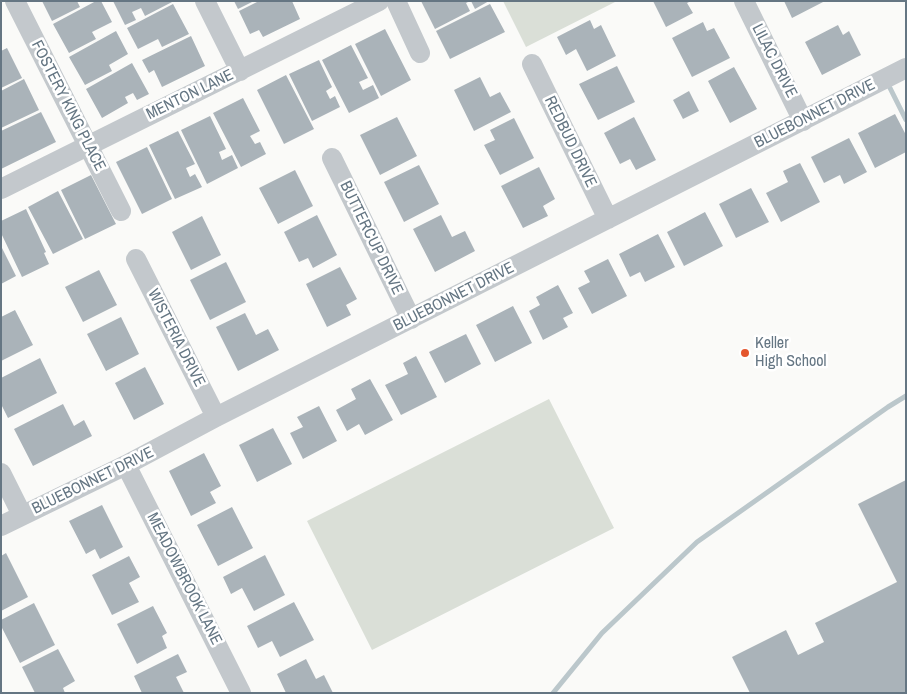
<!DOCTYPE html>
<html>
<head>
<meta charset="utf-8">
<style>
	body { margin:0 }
	#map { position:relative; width:907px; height:694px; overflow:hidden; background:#fafaf8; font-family:"Archivo Narrow",sans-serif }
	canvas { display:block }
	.frame { position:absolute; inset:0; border:2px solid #657683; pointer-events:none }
</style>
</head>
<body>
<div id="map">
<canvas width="907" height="694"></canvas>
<div class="frame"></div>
</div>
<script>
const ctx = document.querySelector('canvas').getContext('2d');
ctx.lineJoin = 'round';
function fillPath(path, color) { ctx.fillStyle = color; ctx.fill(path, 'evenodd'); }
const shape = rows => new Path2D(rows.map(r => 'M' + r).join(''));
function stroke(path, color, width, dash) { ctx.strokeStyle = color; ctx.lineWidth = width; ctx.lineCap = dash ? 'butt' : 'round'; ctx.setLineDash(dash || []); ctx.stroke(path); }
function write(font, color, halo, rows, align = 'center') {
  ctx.font = font + ' "Archivo Narrow",sans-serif'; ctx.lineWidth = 5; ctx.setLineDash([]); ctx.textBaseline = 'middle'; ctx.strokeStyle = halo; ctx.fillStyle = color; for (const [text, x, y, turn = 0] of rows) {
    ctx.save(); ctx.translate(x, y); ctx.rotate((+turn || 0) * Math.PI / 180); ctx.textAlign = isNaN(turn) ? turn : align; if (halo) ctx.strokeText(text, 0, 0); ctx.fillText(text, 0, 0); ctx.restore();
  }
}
const green = shape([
	[503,1,617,1,526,47],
	[549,399,614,528,372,650,307,521]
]);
const stream = shape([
	[890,88,906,120],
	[553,693,602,633,697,542,888,407,906,396]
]);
const building = shape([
	[42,1,77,1,80,7,52,21],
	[96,1,101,1,112,22,92,32,96,39,69,53,53,24],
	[113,1,174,1,145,16,141,8,132,12,136,20,125,25],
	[234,1,254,1,238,9],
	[259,1,292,1,300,19,263,37,259,30,250,34,239,11],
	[421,1,470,1,466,3,470,11,435,29],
	[471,1,489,1,475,9],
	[653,1,691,1,687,3,693,13,666,27],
	[784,1,825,1,792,18],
	[173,4,189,34,162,47,158,39,138,49,127,28],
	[490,4,505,32,450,59,436,31],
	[590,20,594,29,601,25,616,56,587,71,576,49,566,55,557,37],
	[703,22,707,31,714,28,730,58,692,77,672,38],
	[838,25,843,35,849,31,861,55,822,75,805,42],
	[385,29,411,80,381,96,355,44],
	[116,31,128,54,109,65,112,71,85,85,69,57],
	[191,36,205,66,162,87,154,70,149,73,142,60],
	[351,45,368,78,359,82,363,90,373,85,379,98,349,113,322,60],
	[7,48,22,78,1,88,1,51],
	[319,60,332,87,326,91,330,99,335,96,340,107,312,121,289,74],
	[132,63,149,94,137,100,133,93,125,97,128,103,102,118,86,89],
	[617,66,635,102,598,120,579,84],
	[734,67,757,109,730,123,708,81],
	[286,75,314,129,284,144,257,90],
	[480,77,490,97,500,92,511,112,474,131,454,90],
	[24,79,39,110,1,128,1,91],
	[689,91,699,111,683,119,673,100],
	[243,98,260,131,250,136,255,144,260,142,266,154,241,167,213,113],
	[41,112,56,142,1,169,1,131],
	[895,114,906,135,906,152,875,168,858,133],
	[210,116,226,149,219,152,222,160,232,155,238,168,207,184,181,130],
	[397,117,417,156,380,175,360,135],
	[634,117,656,160,636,170,630,159,620,164,604,133],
	[514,118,534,158,500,175,484,145,495,140,490,130],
	[178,131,195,164,186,168,190,177,195,174,202,187,175,199,149,145],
	[849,138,867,172,844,184,840,175,824,183,811,157],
	[147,147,172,199,142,214,116,162],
	[800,163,820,202,781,222,766,193,788,182,783,171],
	[419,165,439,204,404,222,384,182],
	[539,167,555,199,543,206,548,216,523,228,501,186],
	[295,170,313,206,278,224,259,188],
	[91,175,116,224,85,239,61,190],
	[751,188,769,222,736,238,719,204],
	[58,191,83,239,53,254,28,207],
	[26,209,46,252,44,253,49,264,22,277,1,233,1,221],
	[705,212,723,246,684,266,667,232],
	[317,215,337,255,313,268,308,258,299,262,284,232],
	[441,215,452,237,465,231,475,251,435,272,413,229],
	[202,216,221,255,191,270,172,232],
	[658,234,675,267,645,282,640,272,630,277,619,254],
	[1,246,16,276,1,284],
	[608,259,627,296,592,314,578,288,590,282,584,271],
	[226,262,246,302,210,320,190,280],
	[340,267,357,299,346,305,351,315,327,327,306,284],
	[99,270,117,305,83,322,65,287],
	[558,285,573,313,563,318,568,327,543,340,529,311,540,305,536,297],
	[513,306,532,343,495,362,476,325],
	[15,310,33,345,1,361,1,317],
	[245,313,256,335,268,329,279,350,238,371,216,327],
	[121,317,139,354,106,371,87,334],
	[466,334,481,364,445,383,429,352],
	[416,356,437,397,401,415,385,385,408,374,403,363],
	[40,358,57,393,8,418,1,404,1,378],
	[145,367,164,404,134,420,115,383],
	[370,379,393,420,365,435,359,424,347,431,336,410,356,399,351,389],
	[63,404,74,426,84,420,92,436,33,466,14,429],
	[319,406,337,441,303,459,290,433,303,427,297,417],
	[273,428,292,464,257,482,239,445],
	[204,453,221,486,210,492,216,503,191,516,169,471],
	[906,480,906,693,750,693,732,657,786,630,798,655,824,642,815,623,897,582,858,504],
	[102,505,123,547,100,559,95,549,86,554,69,521],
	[232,507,253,548,218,566,197,525],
	[6,553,28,597,1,611,1,556],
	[265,555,285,595,254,611,242,588,231,594,223,577],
	[129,556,140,577,129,583,139,602,112,615,92,575],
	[294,602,314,640,280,657,272,641,258,648,247,626],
	[34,603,55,645,20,663,1,626,1,620],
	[153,606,167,633,162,636,167,648,137,664,117,624],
	[58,649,75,681,63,688,65,693,35,693,22,667],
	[178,654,187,672,176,677,184,693,142,693,134,676],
	[306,659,316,679,324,675,333,693,286,693,277,674]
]);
const street = shape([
	[15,1,121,211],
	[205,1,240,71],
	[396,1,420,53],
	[744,1,803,121],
	[532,64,608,219],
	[332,158,411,319],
	[1,189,379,1],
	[136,259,216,417],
	[126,465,241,693],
	[1,473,22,515],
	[1,526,126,465,216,417,906,68]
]);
const markers = [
	[745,353,5,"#e4572e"]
];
const streetNames = [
	["LILAC DRIVE",774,61,63],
	["MENTON LANE",190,95,-26],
	["FOSTERY KING PLACE",68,106,63],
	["BLUEBONNET DRIVE",815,114,-27],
	["REDBUD DRIVE",570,142,64],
	["BUTTERCUP DRIVE",371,238,64],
	["BLUEBONNET DRIVE",454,297,-27],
	["WISTERIA DRIVE",176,338,63],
	["BLUEBONNET DRIVE",93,481,-26],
	["MEADOWBROOK LANE",184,579,63]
];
const poiNames = [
	["Keller",755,344],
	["High School",755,362]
];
fillPath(green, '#dadfd7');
stroke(stream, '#bbc7cb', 5);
fillPath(building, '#aab3b9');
stroke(street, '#c3c8cc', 20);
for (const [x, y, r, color] of markers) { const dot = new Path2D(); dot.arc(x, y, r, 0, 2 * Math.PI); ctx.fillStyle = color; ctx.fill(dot); stroke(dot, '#fff', 2); }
write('16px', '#657683', '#fff', streetNames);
write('16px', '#657683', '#fff', poiNames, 'left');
</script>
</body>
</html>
